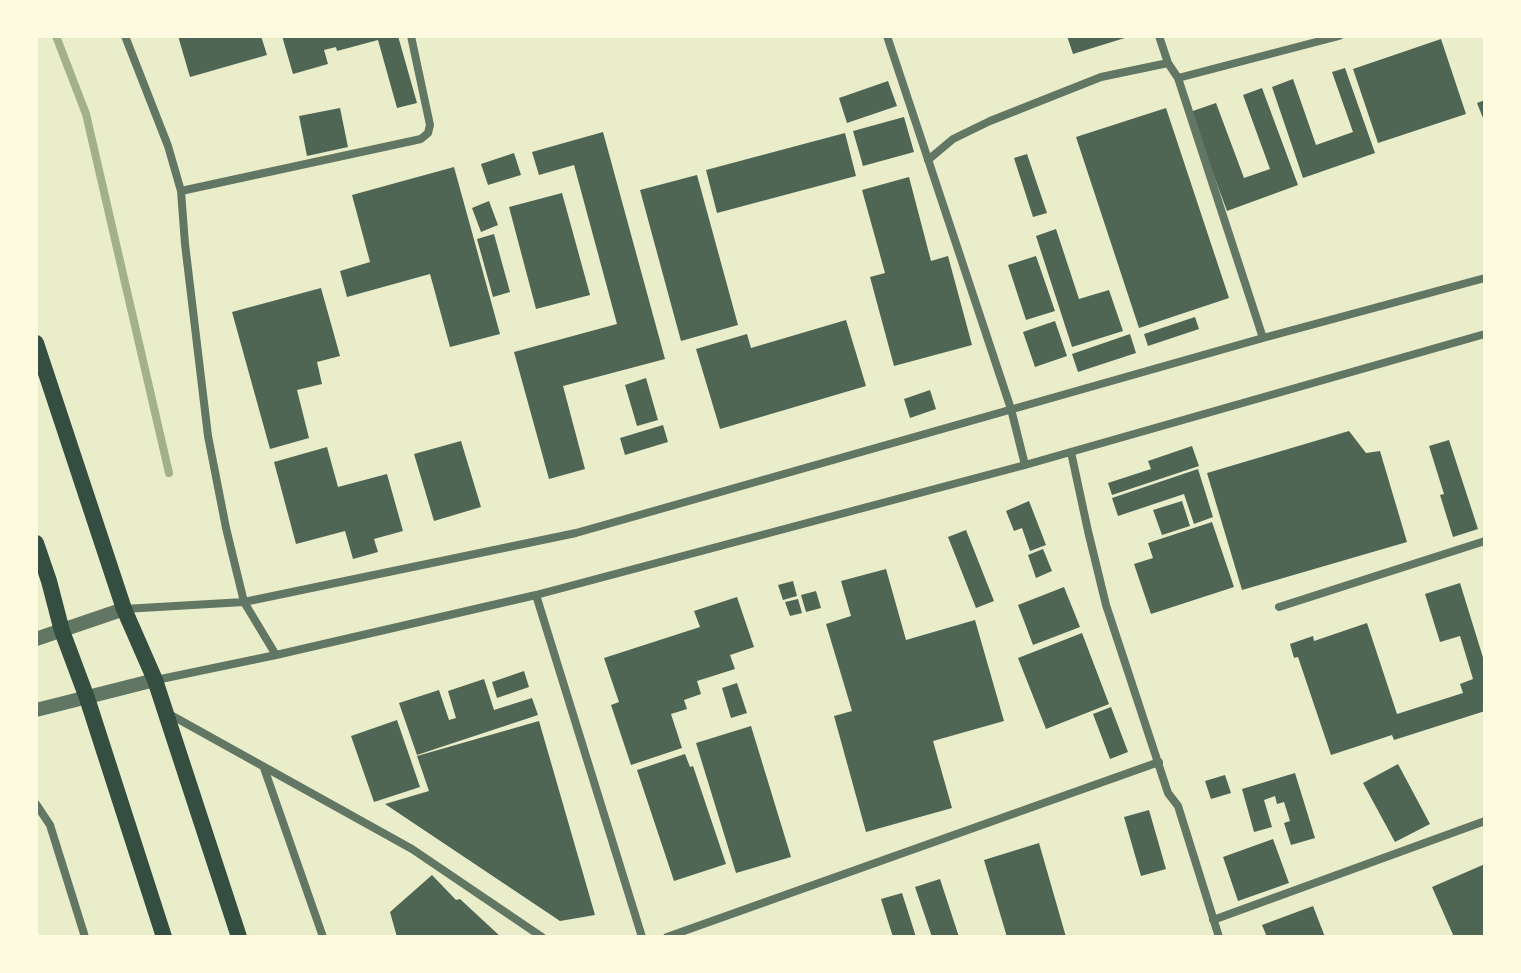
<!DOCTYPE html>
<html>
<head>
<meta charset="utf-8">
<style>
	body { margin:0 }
	#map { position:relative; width:1521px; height:973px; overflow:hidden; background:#e9edc9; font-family:Spectral,serif }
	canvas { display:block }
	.frame { position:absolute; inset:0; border:38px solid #fefae0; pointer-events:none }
</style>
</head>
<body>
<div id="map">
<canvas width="1521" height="973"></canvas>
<div class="frame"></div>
</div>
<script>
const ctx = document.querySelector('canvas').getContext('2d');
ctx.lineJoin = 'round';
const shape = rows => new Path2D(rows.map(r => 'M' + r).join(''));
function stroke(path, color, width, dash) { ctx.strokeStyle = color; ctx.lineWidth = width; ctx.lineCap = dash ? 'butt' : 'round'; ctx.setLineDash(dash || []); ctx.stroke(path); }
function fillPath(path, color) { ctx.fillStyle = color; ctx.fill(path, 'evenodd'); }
const stream = shape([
	[56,36,86,114,169,473]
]);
const building = shape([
	[178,36,261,36,267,55,190,77],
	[282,36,398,36,417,103,397,108,378,40,337,51,336,47,324,50,328,64,293,74],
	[1067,36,1128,36,1128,37,1073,54],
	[1441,39,1466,114,1378,143,1353,69],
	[1345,68,1375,153,1303,178,1272,87,1293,79,1316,145,1353,132,1332,72],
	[888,81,897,106,847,123,839,98],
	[1262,88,1298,185,1227,211,1190,112,1216,103,1244,178,1270,169,1243,95],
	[1485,100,1485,123,1477,103],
	[340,108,348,147,307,156,299,116],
	[1166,108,1229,298,1139,328,1076,137],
	[904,117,914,152,863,166,853,131],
	[603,132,665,359,563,386,585,469,549,479,514,352,617,324,574,165,539,175,532,152],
	[845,133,856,176,717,213,706,170],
	[514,153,521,175,488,185,481,164],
	[1027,154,1047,213,1033,217,1014,158],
	[454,167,500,334,450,347,430,274,347,297,340,271,370,262,352,195],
	[697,175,738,325,681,341,640,190],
	[909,177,931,261,948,256,972,345,894,366,870,277,885,273,862,190],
	[562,193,590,295,536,309,509,207],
	[489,201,498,225,481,232,472,208],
	[1056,229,1079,299,1109,290,1123,331,1072,347,1036,236],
	[494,234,510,292,493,297,477,239],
	[1036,256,1055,311,1026,320,1008,265],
	[321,288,340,356,317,362,322,384,297,390,309,438,270,449,232,312],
	[1195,317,1199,329,1148,346,1144,334],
	[846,320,866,386,720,429,696,349,747,334,751,348],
	[1055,321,1067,356,1035,367,1023,332],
	[1130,334,1136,353,1078,372,1072,354],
	[646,378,658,420,637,426,625,385],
	[930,390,936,409,910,418,904,399],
	[663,425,668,442,625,455,620,438],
	[1349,431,1366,453,1380,451,1407,542,1242,590,1207,473],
	[1449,440,1478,529,1453,537,1440,495,1444,494,1429,446],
	[461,441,481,507,434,521,414,454],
	[1192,446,1199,466,1112,495,1108,483,1151,469,1148,461],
	[327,447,338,487,387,474,403,531,374,539,378,552,353,559,345,531,296,544,274,462],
	[1198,469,1213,517,1194,524,1184,494,1118,516,1112,498],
	[1029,501,1046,545,1030,551,1022,528,1014,531,1006,511],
	[1182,501,1190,526,1162,535,1153,510],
	[1212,522,1234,587,1151,614,1134,564,1153,558,1148,543],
	[966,530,994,601,976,608,948,537],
	[1043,549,1052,571,1036,578,1028,555],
	[886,569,906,640,975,620,1004,721,933,741,952,808,866,832,834,716,852,711,826,624,851,616,841,581],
	[793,581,797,596,783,600,778,585],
	[1460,583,1485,664,1485,711,1394,740,1392,735,1331,755,1298,657,1294,658,1290,644,1313,636,1314,641,1367,623,1397,714,1463,693,1460,684,1473,679,1460,636,1440,642,1425,594],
	[1064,587,1080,627,1033,645,1018,605],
	[816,591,821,608,806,612,801,595],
	[737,597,754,647,730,655,735,669,697,681,701,694,684,700,687,709,671,714,682,748,631,765,611,705,619,702,604,658,700,627,694,611],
	[798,599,802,613,790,616,785,602],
	[1082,633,1109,704,1046,729,1018,658],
	[524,671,529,687,497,698,492,682],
	[484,679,494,710,532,698,538,715,417,755,399,703,439,690,449,720,456,718,448,691],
	[737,683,747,713,731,718,722,688],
	[1111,707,1128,752,1110,759,1093,714],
	[397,720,420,787,374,802,351,736],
	[539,721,595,915,560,921,385,804,429,791,417,756],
	[751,726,791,857,736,873,696,743],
	[685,754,690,767,693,766,726,864,674,881,637,770],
	[1398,764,1430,824,1395,842,1363,783],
	[1295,773,1315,838,1291,845,1284,823,1290,821,1284,802,1277,804,1275,796,1264,800,1272,827,1254,832,1242,789],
	[1225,775,1231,793,1211,799,1205,781],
	[1149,810,1166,869,1141,876,1124,817],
	[1273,839,1289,883,1238,901,1223,857],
	[1039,843,1066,937,1007,937,984,860],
	[1485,864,1485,937,1454,937,1432,887],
	[432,875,456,900,460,899,501,937,397,937,390,912],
	[940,879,959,937,932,937,915,887],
	[902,893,916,937,893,937,881,899],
	[1313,906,1325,937,1267,937,1262,925]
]);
const minor = shape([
	[125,36,168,146,181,191,185,244,208,436,226,528,244,602,276,655],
	[887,36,1011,409,1025,465],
	[1159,36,1168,63,1178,78,1263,338],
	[1178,78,1339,36],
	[928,160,953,139,990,121,1101,77,1168,63],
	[181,191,421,139,428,133,430,125,411,36],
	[1071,452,1088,531,1106,605,1168,793,1178,806,1219,937],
	[536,595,642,937],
	[1279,607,1485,541],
	[124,609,244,602,576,533,1263,338,1485,278],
	[156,680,276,655,536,595,1025,465,1485,334],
	[169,714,412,849,542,937],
	[264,768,323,937],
	[36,804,50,825,85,937],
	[1213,920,1485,821],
	[667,937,1159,762]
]);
const tertiary = shape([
	[36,639,124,609],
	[36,710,155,680]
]);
const secondary = shape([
	[36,343,124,609,155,680,239,937],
	[36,543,49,581,62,631,87,698,164,937]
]);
stroke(stream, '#a3b18a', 8);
fillPath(building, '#4f6655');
stroke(minor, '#617663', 8);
stroke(tertiary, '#617663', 14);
stroke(secondary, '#344e41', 16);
</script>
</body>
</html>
